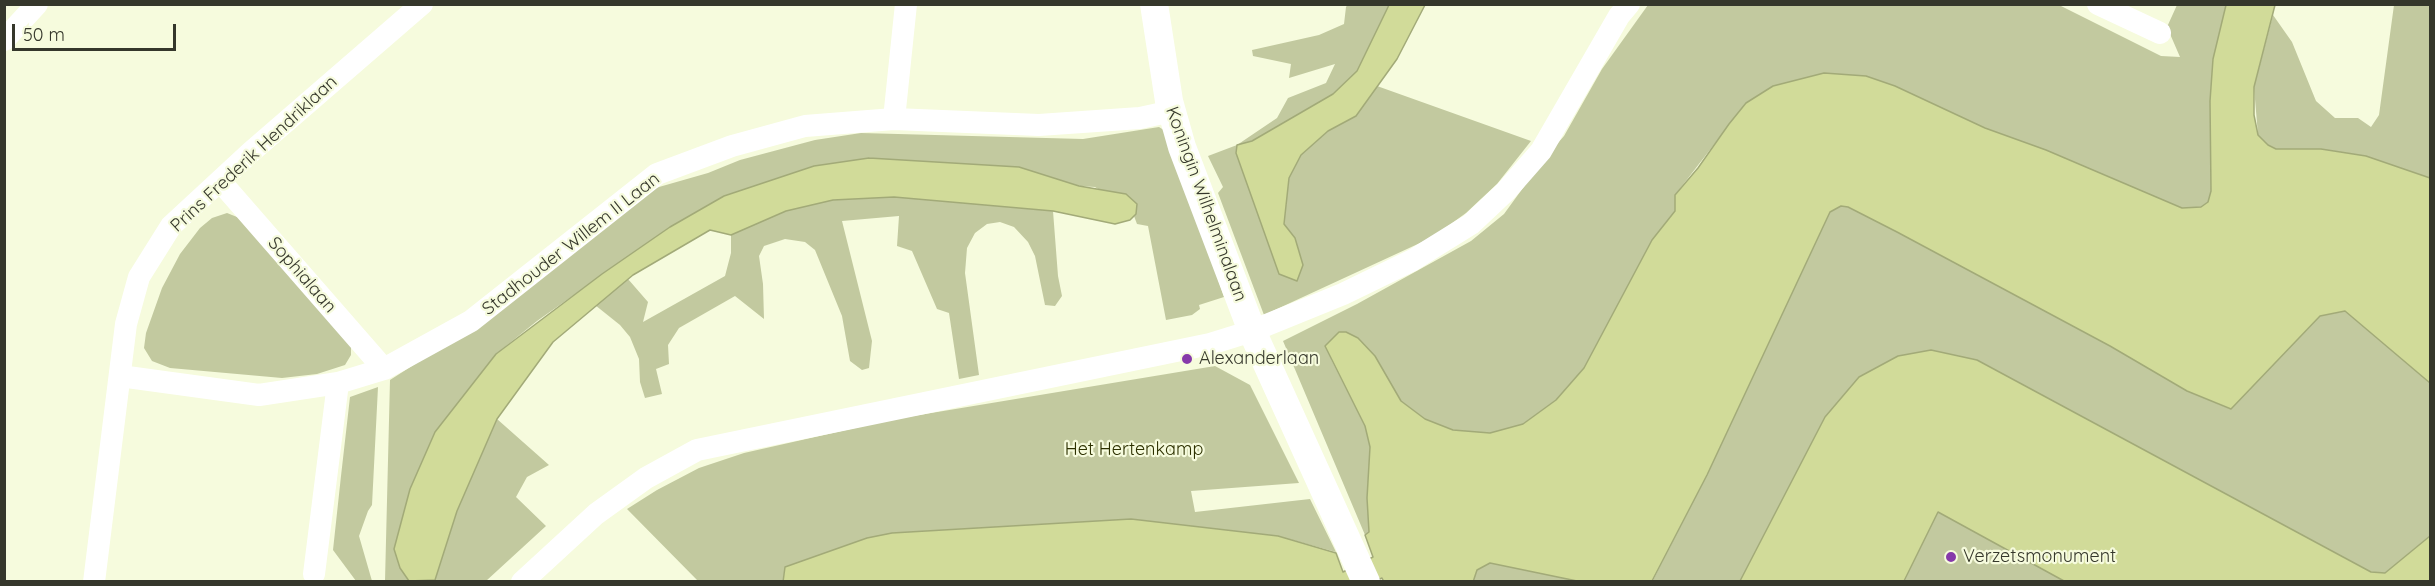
<!DOCTYPE html>
<html>
<head>
<meta charset="utf-8">
<style>
	body { margin:0 }
	#map { position:relative; width:2435px; height:586px; overflow:hidden; background:#f6fbdd; font-family:Quicksand,sans-serif }
	canvas { display:block }
	.frame { position:absolute; inset:0; border:6px solid #35372b; pointer-events:none }
	.scale { position:absolute; left:12px; top:24px; width:164px; height:27px; box-sizing:border-box; border:3px solid #35372b; border-top:0; padding-left:8px; font-size:18px; line-height:21px; white-space:nowrap; color:#35372b; -webkit-text-stroke:4px #f6fbdd; paint-order:stroke }
</style>
</head>
<body>
<div id="map">
<canvas width="2435" height="586"></canvas>
<div class="frame"></div>
<div class="scale">50 m</div>
</div>
<script>
const ctx = document.querySelector('canvas').getContext('2d');
ctx.lineJoin = 'round';
function fillPath(path, color) { ctx.fillStyle = color; ctx.fill(path, 'evenodd'); }
const shape = rows => new Path2D(rows.map(r => 'M' + r).join(''));
function stroke(path, color, width, dash) { ctx.strokeStyle = color; ctx.lineWidth = width; ctx.lineCap = dash ? 'butt' : 'round'; ctx.setLineDash(dash || []); ctx.stroke(path); }
function write(font, color, halo, rows, align = 'center') {
  ctx.font = font + ' Quicksand,sans-serif'; ctx.lineWidth = 4.5; ctx.setLineDash([]); ctx.textBaseline = 'middle'; ctx.strokeStyle = halo; ctx.fillStyle = color; for (const [text, x, y, turn = 0] of rows) {
    ctx.save(); ctx.translate(x, y); ctx.rotate((+turn || 0) * Math.PI / 180); ctx.textAlign = isNaN(turn) ? turn : align; if (halo) ctx.strokeText(text, 0, 0); ctx.fillText(text, 0, 0); ctx.restore();
  }
}
const green = shape([
	[1348,4,1389,5,1357,71,1333,94,1252,141,1237,145,1279,274,1295,238,1284,224,1289,178,1301,155,1328,131,1356,116,1377,86,1531,141,1497,184,1466,213,1433,237,1264,315,1218,193,1223,187,1208,156,1237,145,1277,118,1288,98,1326,83,1335,64,1289,78,1291,64,1253,56,1252,50,1319,35,1344,24,1346,7],
	[1648,5,2059,5,2161,56,2180,57,2167,27,2177,5,2226,5,2213,59,2210,101,2211,191,2208,202,2201,207,2182,208,2046,150,1985,128,1746,103,1675,195,1675,211,1652,240,1584,368,1556,400,1523,424,1490,433,1453,430,1425,419,1401,401,1375,356,1331,359,1365,426,1370,447,1367,498,1369,532,1365,535,1283,341,1357,304,1471,241,1504,214,1544,159,1564,136,1602,69],
	[2394,5,2430,5,2430,178,2366,156,2321,149,2276,149,2268,145,2258,135,2254,87,2273,15,2292,42,2316,101,2335,118,2358,118,2371,127,2379,115],
	[1159,127,1170,134,1224,297,1199,305,1200,309,1192,315,1166,320,1148,226,1137,224,1134,216,1136,214,1095,187,1079,186,1019,167,814,166,724,196,670,227,537,321,496,354,435,432,410,489,400,568,409,581,385,581,390,380,504,307,652,189,708,173,740,160,815,140,861,133,1083,139],
	[894,197,1053,211,1058,276,1062,296,1055,306,1045,305,1035,256,1028,242,1014,227,1000,222,987,224,975,233,967,248,965,273,979,375,959,379,949,313,937,309,912,251,897,246,899,216,842,221,872,341,869,368,862,370,850,361,842,316,815,250,805,242,785,239,764,246,759,256,763,284,764,319,735,296,679,328,668,345,669,364,656,369,662,394,645,398,640,382,639,359,630,337,620,325,595,305,628,279,648,302,643,322,725,276,731,253,731,235,786,211,833,200],
	[1841,206,1848,207,1897,232,2110,346,2187,391,2230,409,2320,316,2346,311,2430,383,2430,536,2385,573,2371,572,1977,360,1931,350,1860,376,1825,417,1740,581,1652,582,1707,475,1830,212],
	[227,213,242,219,351,345,351,355,345,365,317,374,282,378,170,368,152,361,144,348,146,333,162,288,180,254,200,228,212,218],
	[1215,366,1250,385,1299,483,1191,491,1195,512,1310,499,1336,552,1278,536,1131,519,892,533,785,567,783,581,698,581,627,509,657,490,699,468,744,453,895,419],
	[378,387,372,505,368,511,359,536,372,581,356,581,333,550,341,476,350,397],
	[497,419,549,465,527,477,516,497,546,526,486,581,432,582,435,580,457,511],
	[1938,511,2064,581,1904,582],
	[1490,563,1577,581,1473,582,1477,570]
]);
const water = shape([
	[1389,5,1425,5,1397,59,1356,116,1328,131,1301,155,1289,178,1284,224,1295,238,1303,265,1297,281,1279,274,1236,153,1237,145,1252,141,1333,94,1357,71,1389,5],
	[2226,5,2275,5,2254,87,2254,115,2258,135,2268,145,2276,149,2321,149,2366,156,2430,178,2430,383,2345,311,2320,316,2231,409,2187,391,2110,346,1897,232,1848,207,1841,206,1830,212,1707,475,1652,581,1577,581,1490,563,1477,570,1473,582,1384,582,1382,578,1373,582,783,582,785,567,867,538,892,533,1131,519,1278,536,1336,553,1343,572,1373,557,1365,535,1369,532,1367,498,1370,447,1365,426,1325,346,1339,332,1346,332,1358,338,1375,356,1401,401,1425,419,1453,430,1490,433,1523,424,1556,400,1584,368,1652,240,1675,211,1675,195,1698,168,1729,124,1746,103,1773,86,1824,73,1866,76,1895,86,1985,128,2046,150,2182,208,2201,207,2208,202,2211,191,2210,101,2213,59,2226,5],
	[869,158,1019,167,1079,186,1126,194,1137,204,1136,214,1130,220,1115,224,1053,211,894,197,833,200,786,211,731,235,710,230,633,275,553,342,497,419,457,511,435,580,409,581,400,568,394,549,410,489,435,432,496,354,602,274,670,227,724,196,814,166,869,158],
	[1931,350,1977,360,2371,572,2385,573,2430,536,2430,581,2064,581,1938,512,1904,581,1740,581,1825,417,1859,377,1898,356,1931,350]
]);
const minor = shape([
	[2098,4,2160,33],
	[4,40,37,4],
	[894,119,906,4],
	[220,181,384,369],
	[120,376,259,395,338,383,384,369,471,321,657,174,732,146,805,126,894,119,1039,125,1140,118,1172,111],
	[314,574,338,383],
	[94,582,126,324,139,277,171,226,251,152,422,4],
	[522,582,596,514,646,478,697,450,1210,344,1252,331,1343,294,1413,260,1471,224,1506,191,1541,151,1619,16,1629,4]
]);
const tertiary = shape([
	[1154,4,1169,101,1182,147,1252,331,1366,582]
]);
const markers = [
	[1187,359,6,"#8639aa"],
	[1951,557,6,"#8639aa"]
];
const streetNames = [
	["Prins Frederik Hendriklaan",254,154,-43],
	["Koningin Wilhelminalaan",1206,204,70],
	["Stadhouder Willem II Laan",571,244,-38],
	["Sophialaan",302,275,49]
];
const poiNames = [
	["Alexanderlaan",1199,359],
	["Verzetsmonument",1963,557]
];
const parkNames = [
	["Het Hertenkamp",1134,450]
];
fillPath(green, '#c2c99f');
fillPath(water, '#d1db99');
stroke(water, '#a2aa78', 1.5);
stroke(minor, '#fff', 22);
stroke(tertiary, '#fff', 28);
for (const [x, y, r, color] of markers) { const dot = new Path2D(); dot.arc(x, y, r, 0, 2 * Math.PI); ctx.fillStyle = color; ctx.fill(dot); stroke(dot, '#f6fbdd', 2); }
write('18px', '#35372b', '#f6fbdd', streetNames);
write('18px', '#35372b', '#f6fbdd', poiNames, 'left');
write('18px', '#2d3100', '#f6fbdd', parkNames);
</script>
</body>
</html>
